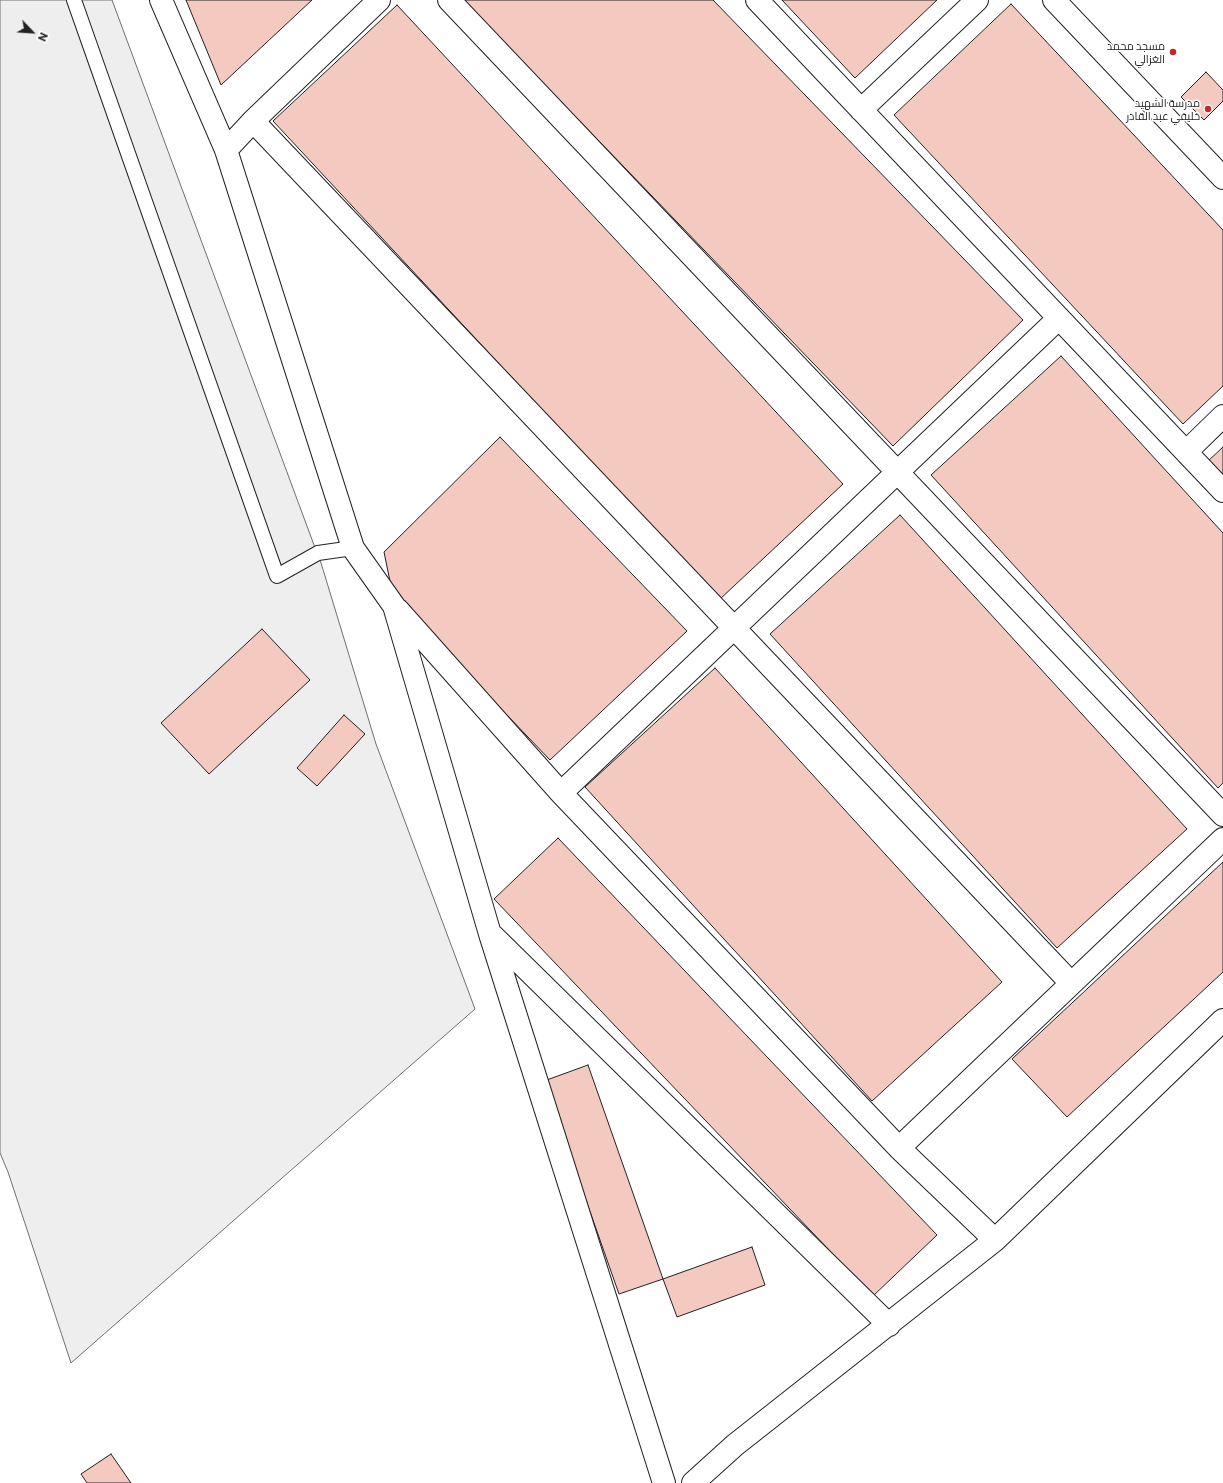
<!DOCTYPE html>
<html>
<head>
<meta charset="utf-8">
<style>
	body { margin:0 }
	#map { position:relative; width:1223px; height:1483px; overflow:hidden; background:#fff; font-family:Commissioner,sans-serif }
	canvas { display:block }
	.north { position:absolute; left:12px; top:12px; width:40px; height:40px; -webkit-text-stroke:3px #fff; paint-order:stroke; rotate:115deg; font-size:11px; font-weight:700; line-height:16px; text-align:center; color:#222 }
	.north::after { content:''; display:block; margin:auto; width:14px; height:18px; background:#222; clip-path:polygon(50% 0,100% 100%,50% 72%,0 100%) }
</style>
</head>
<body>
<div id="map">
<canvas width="1223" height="1483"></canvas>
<div class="north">N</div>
</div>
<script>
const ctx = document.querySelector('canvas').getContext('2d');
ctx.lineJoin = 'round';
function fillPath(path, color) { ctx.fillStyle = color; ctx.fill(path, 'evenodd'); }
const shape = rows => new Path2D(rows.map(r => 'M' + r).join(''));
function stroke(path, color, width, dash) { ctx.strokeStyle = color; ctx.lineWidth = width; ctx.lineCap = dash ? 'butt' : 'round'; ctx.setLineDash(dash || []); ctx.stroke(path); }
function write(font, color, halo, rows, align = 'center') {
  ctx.font = font + ' Commissioner,Cairo,sans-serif'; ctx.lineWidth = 3; ctx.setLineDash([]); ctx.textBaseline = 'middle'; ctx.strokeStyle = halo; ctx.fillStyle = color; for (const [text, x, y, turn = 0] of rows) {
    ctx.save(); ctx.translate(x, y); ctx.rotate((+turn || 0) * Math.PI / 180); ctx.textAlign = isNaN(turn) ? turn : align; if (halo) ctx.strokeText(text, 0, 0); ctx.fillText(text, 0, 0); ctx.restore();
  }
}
const green = shape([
	[0,0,112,0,314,545,318,553,376,744,475,1009,71,1363,8,1172,0,1153,0,0]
]);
const building = shape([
	[186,0,312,0,221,85,186,0],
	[463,0,713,0,1023,320,893,446,463,0],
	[782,0,937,0,855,78,782,0],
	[1011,4,1223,230,1223,386,1183,424,894,115,1011,4],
	[397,5,843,484,719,600,273,121,397,5],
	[1206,72,1223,90,1223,101,1204,120,1181,97,1206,72],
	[1061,356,1223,533,1223,783,1218,788,931,475,1061,356],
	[500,437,687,631,550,760,393,596,384,552,500,437],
	[1223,447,1223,479,1207,462,1223,447],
	[900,515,1187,829,1057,948,770,634,900,515],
	[262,629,310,680,209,774,161,723,262,629],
	[715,668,1002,982,872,1101,585,787,715,668],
	[344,715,365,734,317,786,297,768,344,715],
	[558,838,937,1235,873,1296,494,899,558,838],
	[1223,862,1223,972,1067,1117,1012,1059,1223,862],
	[588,1065,663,1279,619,1294,544,1081,588,1065],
	[752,1247,765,1285,677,1317,663,1279,752,1247],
	[111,1454,131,1483,87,1483,81,1474,111,1454]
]);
const lane = shape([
	[74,0,277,576,318,553,353,548]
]);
const street = shape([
	[161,0,226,150,353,548,394,606,490,934,664,1483],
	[449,0,1223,815],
	[757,0,1223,491],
	[1054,0,1223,178],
	[861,110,977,0],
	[253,121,1071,983],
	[226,150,253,121,379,0],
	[1186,452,1223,416],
	[398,610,561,793,899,1148,995,1240,1223,1020],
	[561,793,1059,318],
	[493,936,889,1325],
	[899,1148,1223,839],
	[693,1483,735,1445,995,1240]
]);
const markers = [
	[1173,52,4,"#c62828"],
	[1208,109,4,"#c62828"]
];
const poiNames = [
	["مسجد محمد",1165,46],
	["الغزالي",1165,59],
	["مدرسة الشهيد",1200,103],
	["خليفي عبد القادر",1200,116]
];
fillPath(green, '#eee');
stroke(green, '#6f6f6f', 1);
fillPath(building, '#f3c9c0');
stroke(building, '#222', 1);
stroke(lane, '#222', 16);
stroke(street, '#222', 24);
stroke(lane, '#fff', 14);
stroke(street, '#fff', 22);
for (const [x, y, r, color] of markers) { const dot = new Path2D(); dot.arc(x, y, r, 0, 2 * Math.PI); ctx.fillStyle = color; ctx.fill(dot); stroke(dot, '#fff', 1.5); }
write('11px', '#222', '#fff', poiNames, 'right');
</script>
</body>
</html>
